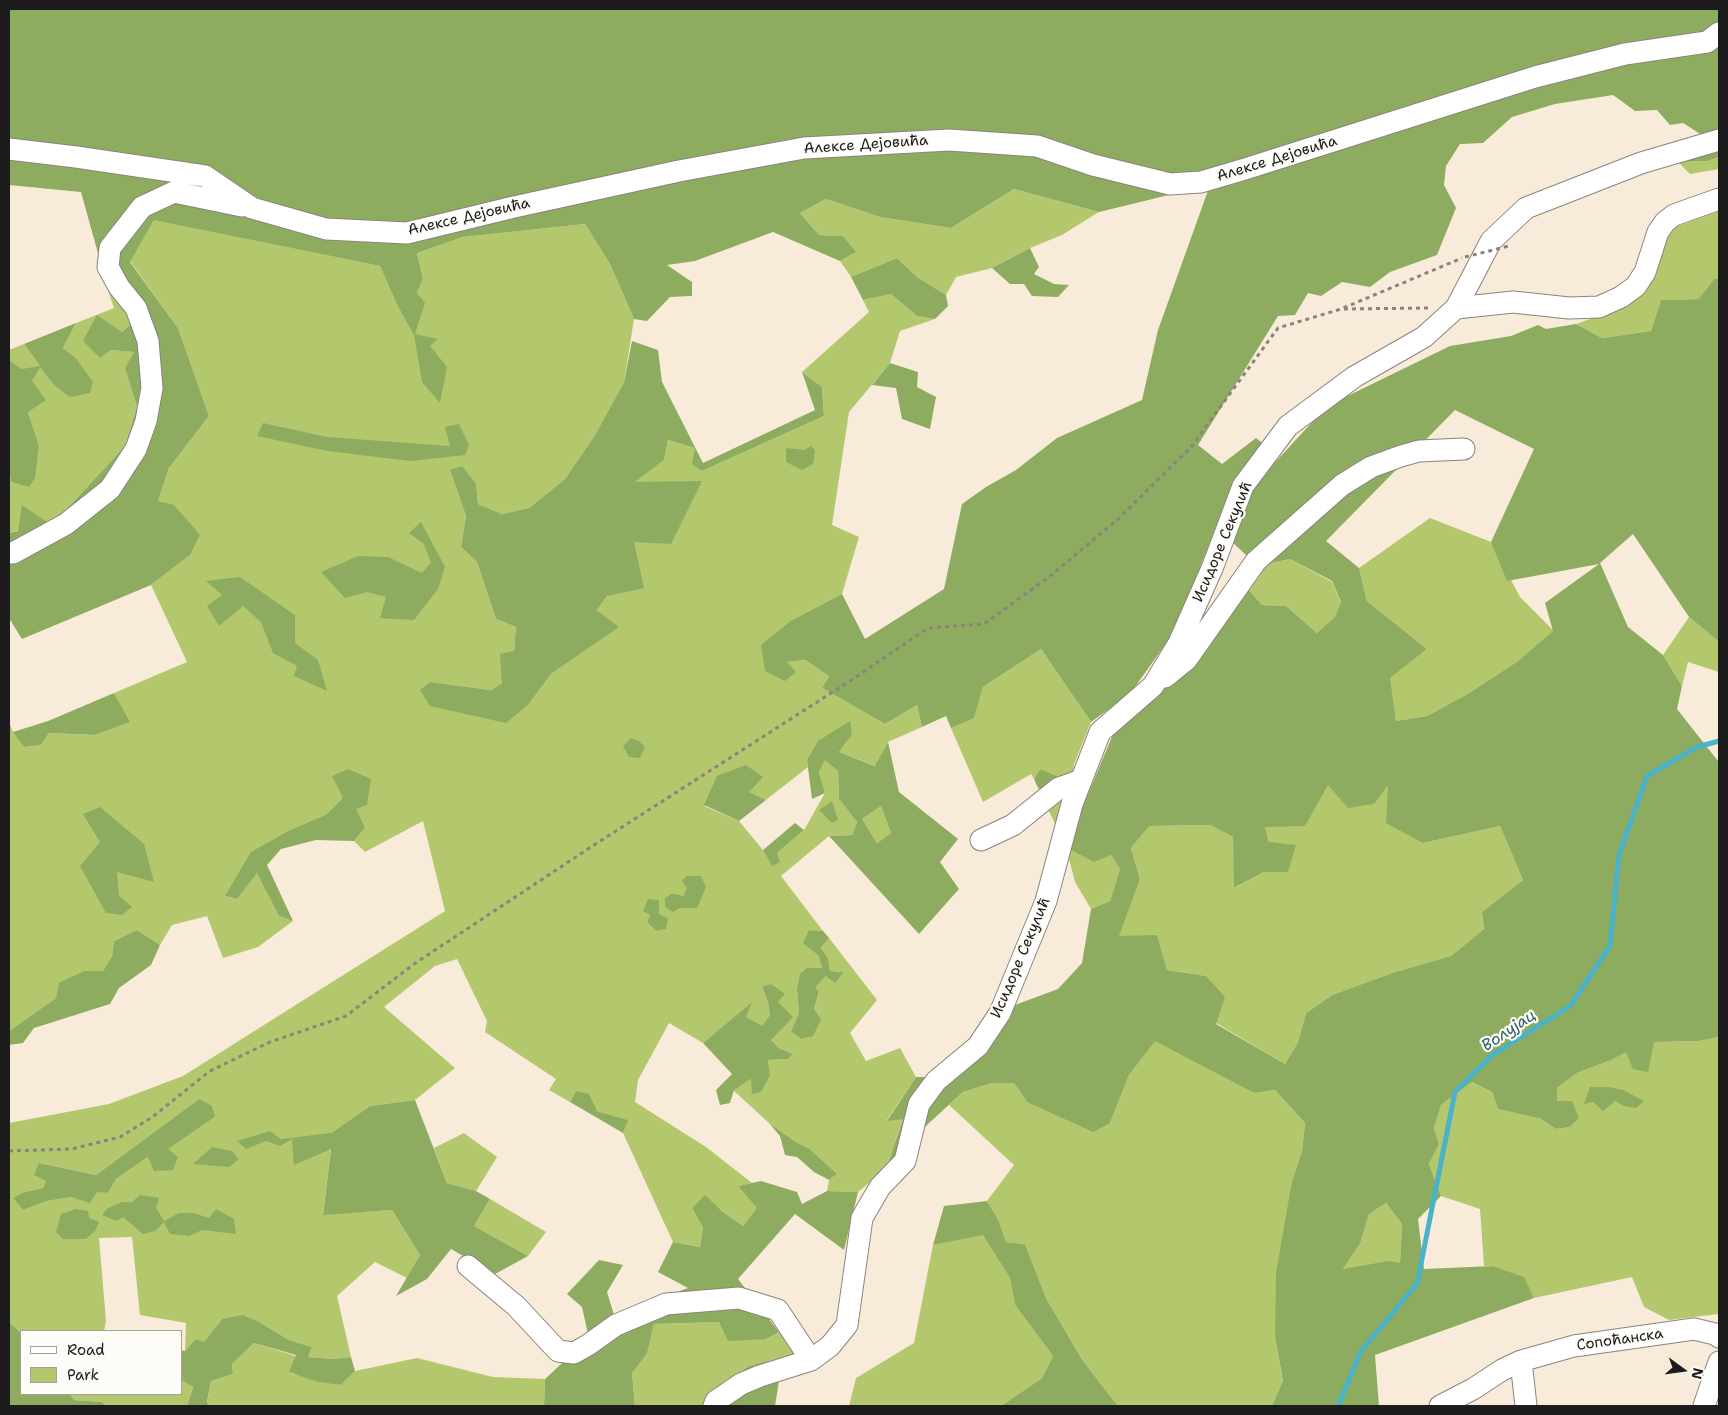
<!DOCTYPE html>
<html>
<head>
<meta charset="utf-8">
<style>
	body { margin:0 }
	#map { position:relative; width:1728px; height:1415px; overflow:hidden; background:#f9ebda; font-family:"Shantell Sans",sans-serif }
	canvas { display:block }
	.frame { position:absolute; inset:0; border:10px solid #1c1c1c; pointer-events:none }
	.legend { position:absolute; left:20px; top:1330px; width:162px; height:65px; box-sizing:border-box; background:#fdfcf7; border:1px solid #a3a29f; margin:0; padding:6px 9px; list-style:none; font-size:15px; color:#1c1c1c }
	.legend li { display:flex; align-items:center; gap:10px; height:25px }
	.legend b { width:25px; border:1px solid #a3a29f }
	.north { position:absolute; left:1658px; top:1345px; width:50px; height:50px; -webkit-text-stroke:4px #fdfcf7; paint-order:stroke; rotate:104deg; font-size:14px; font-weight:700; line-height:20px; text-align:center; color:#1c1c1c }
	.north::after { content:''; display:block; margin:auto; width:18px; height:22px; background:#1c1c1c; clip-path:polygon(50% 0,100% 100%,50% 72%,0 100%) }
</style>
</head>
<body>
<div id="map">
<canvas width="1728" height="1415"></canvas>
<div class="frame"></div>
<ul class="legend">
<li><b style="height:6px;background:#fff"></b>Road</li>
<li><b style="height:14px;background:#b3c86c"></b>Park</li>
</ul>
<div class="north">N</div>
</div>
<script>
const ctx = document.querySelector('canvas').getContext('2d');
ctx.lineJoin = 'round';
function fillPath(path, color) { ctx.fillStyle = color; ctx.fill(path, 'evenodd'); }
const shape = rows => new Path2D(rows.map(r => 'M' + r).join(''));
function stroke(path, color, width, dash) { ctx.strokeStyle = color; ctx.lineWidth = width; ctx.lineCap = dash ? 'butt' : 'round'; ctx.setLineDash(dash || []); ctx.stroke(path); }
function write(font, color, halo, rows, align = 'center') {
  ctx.font = font + ' "Shantell Sans",sans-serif'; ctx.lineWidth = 4.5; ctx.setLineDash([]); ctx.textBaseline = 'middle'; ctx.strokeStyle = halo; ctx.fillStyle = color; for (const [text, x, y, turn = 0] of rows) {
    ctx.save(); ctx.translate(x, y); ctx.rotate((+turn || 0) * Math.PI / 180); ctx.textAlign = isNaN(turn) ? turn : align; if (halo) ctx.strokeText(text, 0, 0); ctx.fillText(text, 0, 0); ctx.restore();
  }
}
const green = shape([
	[1719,157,1719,169,1690,174,1678,162,1708,161],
	[1014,189,1099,212,1062,235,1030,248,992,268,956,277,946,295,917,277,897,258,851,277,840,261,855,252,843,236,819,235,800,213,826,199,880,217,951,228],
	[1719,211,1719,279,1714,279,1700,299,1661,300,1651,331,1602,338,1576,324,1610,312,1670,229],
	[163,215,249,239,380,266,397,305,414,334,424,303,417,293,423,277,417,253,463,237,585,224,610,264,634,319,624,382,595,435,565,479,529,508,502,514,478,504,476,484,450,470,466,516,461,547,477,562,496,619,516,627,514,651,502,683,491,690,430,682,529,704,551,674,618,627,597,610,607,596,634,541,634,482,664,460,668,440,695,448,702,471,824,416,822,387,802,372,869,312,863,300,891,294,917,316,935,319,900,331,890,363,849,412,832,525,859,537,842,594,792,620,787,662,805,660,829,676,822,688,885,724,917,705,922,727,888,742,876,766,839,752,852,735,807,760,808,767,766,800,748,792,704,806,739,821,763,850,772,865,777,853,804,830,825,793,819,772,825,759,838,771,839,799,857,822,852,835,829,836,781,876,823,931,810,930,822,968,797,990,799,1013,791,1031,814,1009,819,993,814,987,826,976,844,972,830,971,828,958,821,948,829,938,877,1000,850,1033,866,1061,900,1048,916,1077,887,1120,903,1118,886,1169,858,1192,827,1191,829,1180,837,1174,810,1149,796,1142,769,1123,733,1090,751,1079,770,1075,768,1060,788,1059,793,1054,779,1048,771,1040,777,1002,772,984,762,986,768,1003,770,1015,762,1027,746,1017,751,1003,703,1043,669,1023,638,1080,635,1102,706,1147,752,1183,738,1186,758,1208,743,1226,723,1212,705,1196,692,1208,703,1228,700,1247,673,1242,623,1133,627,1120,597,1111,576,1091,570,1102,549,1090,556,1079,485,1032,487,1021,457,959,435,966,384,1007,455,1068,415,1100,370,1106,331,1133,331,1148,323,1214,392,1210,420,1255,407,1278,375,1262,337,1296,351,1357,334,1359,308,1357,312,1347,289,1340,261,1323,222,1319,204,1342,196,1339,185,1351,186,1323,140,1315,132,1237,99,1238,106,1321,104,1331,21,1331,21,1333,9,1322,9,1123,109,1104,183,1076,445,911,423,821,365,852,354,841,365,828,344,798,327,814,290,830,225,896,237,899,257,872,279,916,293,921,258,947,223,958,207,916,172,925,160,945,137,930,114,941,112,956,103,971,84,971,56,998,9,1031,9,722,13,732,25,747,41,745,49,733,95,735,129,722,114,693,187,662,151,585,190,555,158,501,169,468,209,416,178,328,130,261,154,220],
	[688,888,680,908,665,898,672,893,683,896],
	[650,915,666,929,656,931,647,922],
	[199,1099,215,1117,167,1149,148,1157,116,1179,108,1193,97,1191,90,1202,71,1197,47,1201,23,1210,14,1199,24,1192,43,1188,46,1181,39,1163,96,1175],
	[109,293,133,322,122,332,110,350,135,352,125,368,137,407,125,446,66,510,47,522,9,533,9,468,11,483,39,445,28,412,22,369,9,360,9,350,24,344,54,385,75,357,63,348,76,323,114,308],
	[1430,518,1491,542,1520,597,1554,631,1518,661,1469,693,1427,716,1396,721,1389,678,1427,649,1367,601,1359,568],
	[1290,559,1332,582,1341,603,1335,618,1317,633,1286,606,1262,605,1245,585,1258,566],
	[1689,617,1719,642,1719,672,1688,662,1682,686,1663,655],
	[1041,649,1091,722,1074,764,1066,846,1111,855,1120,869,1110,901,1091,909,1075,882,1066,847,1038,788,1050,788,1040,769,1034,779,1031,774,983,802,951,728,974,717,983,687],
	[1328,784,1388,784,1423,843,1500,826,1523,880,1482,912,1484,929,1451,956,1392,973,1332,995,1306,1013,1298,1042,1285,1064,1216,1023,1206,976,1167,970,1157,936,1118,936,1140,879,1131,848,1148,826,1212,825,1233,837,1235,888,1264,872,1269,842,1265,827],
	[881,806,891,833,877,843,862,819],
	[1719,1037,1719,1314,1669,1320,1644,1307,1632,1277,1534,1298,1523,1277,1493,1266,1484,1266,1480,1209,1441,1196,1429,1164,1439,1144,1434,1128,1441,1105,1472,1082,1492,1092,1498,1109,1541,1119,1556,1129,1570,1127,1579,1118,1557,1101,1557,1088,1577,1073,1611,1060,1626,1051,1653,1042,1699,1041],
	[1155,1040,1254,1093,1275,1090,1305,1123,1302,1151,1292,1181,1275,1337,1283,1382,1272,1406,1118,1406,1083,1361,1046,1298,1025,1244,1006,1242,999,1221,987,1201,1014,1165,949,1105,963,1092,992,1083,1014,1083,1027,1102,1110,1123,1129,1075],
	[464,1133,497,1157,476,1191,447,1183,434,1148],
	[490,1199,546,1232,528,1256,474,1226],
	[1386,1203,1402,1224,1400,1264,1343,1269,1360,1244,1369,1214],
	[983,1234,1010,1278,1015,1305,1053,1356,1042,1378,1001,1406,849,1406,856,1378,914,1343,933,1245],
	[719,1322,766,1339,779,1332,798,1354,749,1366,722,1383,701,1406,635,1406,632,1373,647,1354,654,1324],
	[254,1343,296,1356,290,1373,341,1385,355,1371,417,1358,493,1377,545,1379,544,1406,209,1406,207,1403,211,1381,233,1374,232,1364],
	[181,1380,193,1386,187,1406,106,1406,102,1402,74,1400,70,1394,181,1394]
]);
const forest = shape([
	[9,9,1719,9,1719,131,1705,137,1683,123,1670,125,1657,110,1635,111,1613,95,1555,104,1512,117,1483,143,1460,144,1446,166,1444,185,1456,208,1437,255,1390,272,1370,287,1342,282,1321,296,1308,293,1295,315,1278,316,1198,445,1222,464,1256,438,1265,445,1230,492,1174,632,1130,694,1091,722,1041,649,983,687,974,718,951,728,946,716,922,727,917,705,885,724,822,688,829,676,805,660,787,662,796,672,785,681,765,671,761,645,792,620,842,594,865,639,944,589,962,504,986,487,1016,470,1057,438,1142,400,1158,330,1210,185,1099,212,1014,189,951,228,880,217,826,199,800,213,819,235,843,236,856,252,840,261,773,232,695,261,667,265,692,282,692,296,670,297,647,321,634,319,610,264,585,224,463,237,417,253,423,278,417,293,425,303,415,334,438,339,430,346,447,367,440,403,422,382,414,335,397,305,380,266,154,220,130,262,178,328,209,416,169,468,158,501,174,505,200,535,190,555,151,585,22,639,9,618,9,533,18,531,22,505,47,522,66,510,125,446,137,407,125,368,134,352,110,350,100,358,83,341,97,315,122,332,133,322,109,293,81,192,9,185],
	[1719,143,1719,157,1708,161,1678,162],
	[1030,248,1039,267,1034,274,1054,284,1069,285,1058,297,1032,296,1024,284,1010,284,992,268],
	[897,258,917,277,946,295,948,306,935,319,917,316,891,294,863,300,851,277],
	[1714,279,1719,279,1719,642,1689,617,1633,534,1600,563,1628,627,1663,655,1682,686,1677,709,1718,761,1719,760,1719,1037,1699,1041,1654,1042,1648,1072,1633,1069,1626,1052,1611,1060,1577,1073,1557,1088,1557,1101,1572,1101,1579,1118,1570,1127,1556,1129,1541,1119,1498,1109,1492,1092,1472,1082,1441,1105,1434,1128,1439,1144,1429,1164,1441,1196,1418,1219,1424,1269,1493,1266,1524,1277,1534,1298,1375,1355,1379,1406,1272,1406,1283,1381,1275,1337,1276,1273,1292,1181,1302,1151,1305,1123,1275,1090,1254,1093,1155,1041,1129,1075,1110,1123,1093,1132,1027,1102,1014,1083,992,1083,963,1092,929,1123,886,1169,903,1119,887,1121,916,1077,950,1077,1015,1005,1058,989,1082,963,1091,909,1110,901,1120,869,1111,855,1094,862,1066,847,1114,732,1190,666,1245,585,1262,605,1286,606,1317,633,1335,617,1341,602,1332,581,1290,559,1258,566,1232,542,1256,483,1327,406,1450,346,1511,336,1538,325,1546,329,1576,324,1602,338,1651,331,1661,300,1699,299],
	[1455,410,1534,449,1491,542,1507,581,1599,564,1545,603,1553,631,1518,661,1469,693,1427,716,1396,721,1390,678,1427,649,1367,601,1359,568,1326,541],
	[1328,785,1348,808,1374,804,1388,785,1386,823,1423,843,1500,826,1523,880,1482,912,1484,929,1451,956,1392,973,1332,995,1306,1013,1298,1042,1285,1064,1216,1024,1225,997,1206,976,1167,970,1157,935,1119,936,1140,879,1131,848,1149,826,1211,825,1233,837,1234,888,1264,872,1288,872,1296,845,1269,842,1265,827,1305,826],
	[1386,1203,1402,1224,1400,1263,1389,1261,1343,1269,1360,1244,1369,1214],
	[76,323,63,348,75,357,93,382,90,393,70,397,54,385,40,367,32,381,46,400,28,412,39,445,35,478,29,487,11,482,9,468,9,360,22,369,40,366,24,344],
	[632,341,658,350,662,382,703,463,815,410,802,372,822,387,824,416,702,471,692,464,695,448,668,440,664,460,635,482,702,481,671,544,634,542,644,588,607,596,597,610,619,627,551,674,529,704,506,723,430,706,420,690,430,682,491,690,502,683,500,654,514,651,516,627,496,619,477,562,461,547,466,516,450,470,462,466,476,484,478,504,502,514,529,508,565,479,595,435,624,382],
	[890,363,918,372,917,387,936,397,930,429,902,419,896,388,872,385],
	[263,423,327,437,450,446,445,427,459,424,469,445,465,455,410,461,327,451,257,436],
	[811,446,815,450,813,464,802,470,786,462,786,448,804,450],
	[421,522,445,567,438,589,414,620,380,618,386,597,367,592,345,598,321,572,358,556,388,557,422,573,431,563,424,544,409,533],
	[240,577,295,615,295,643,318,660,327,691,294,676,297,666,273,653,261,622,243,606,219,626,207,606,222,595,206,581],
	[114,693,130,722,95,735,49,733,41,745,24,747,13,732,48,721],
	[850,721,852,735,839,752,875,766,888,742,899,792,958,839,940,862,959,889,919,934,829,836,852,835,857,822,839,799,838,771,825,760,819,772,825,793,812,799,807,760,818,741],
	[881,806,891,833,877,843,862,819],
	[631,738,639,741,645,747,640,758,629,757,623,746],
	[746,765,763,777,749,792,766,800,739,821,704,805,717,776],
	[348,769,371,779,367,805,356,809,365,828,354,841,316,840,281,849,267,865,293,921,279,916,257,873,237,899,225,896,251,852,290,830,327,814,343,798,332,776],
	[1040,769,1056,776,1057,783,1050,788,1038,788,1034,779],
	[832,801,838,820,832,823,819,810],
	[100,807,144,844,154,882,117,872,119,896,132,907,122,915,106,913,80,866,100,842,83,814],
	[795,823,804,830,777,853,780,862,772,866,763,850],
	[686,876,701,876,706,887,697,908,680,908,673,912,665,907,665,898,672,893,683,896,687,888,682,881],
	[648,899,659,900,659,914,668,918,666,929,656,931,647,922,650,915,643,911],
	[137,930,160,945,151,965,119,988,110,1004,34,1028,23,1043,9,1045,9,1031,56,998,59,983,84,971,103,971,112,956,114,941],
	[809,930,823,931,829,938,821,948,828,958,830,971,844,972,835,983,826,976,815,987,819,992,814,1009,821,1020,813,1036,801,1039,791,1031,799,1013,797,990,800,974,807,968,822,968,818,955,803,943],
	[771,984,785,994,778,1002,793,1017,771,1040,779,1048,793,1054,788,1059,768,1060,770,1075,761,1092,752,1094,751,1079,734,1090,730,1103,720,1105,716,1090,732,1074,703,1043,752,1002,746,1017,762,1026,770,1015,768,1003,762,986],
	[1590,1087,1609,1087,1623,1090,1644,1101,1636,1108,1624,1106,1615,1101,1603,1111,1593,1102,1584,1104],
	[576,1091,589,1094,597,1111,628,1120,623,1133,570,1102],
	[199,1099,212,1106,215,1117,168,1149,178,1157,173,1170,154,1171,148,1157,116,1179,108,1193,97,1192,90,1203,71,1197,47,1201,23,1210,13,1198,24,1192,43,1188,46,1181,34,1175,39,1163,96,1175],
	[415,1100,447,1183,476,1191,490,1199,474,1226,528,1256,495,1274,451,1249,427,1279,396,1296,420,1255,392,1210,323,1215,331,1149,294,1165,292,1139,280,1146,266,1141,246,1149,237,1141,270,1131,281,1139,331,1133,370,1106],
	[769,1123,796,1142,810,1149,837,1174,829,1180,814,1172,797,1157,785,1155,780,1136],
	[212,1147,232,1151,239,1159,229,1167,193,1164],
	[761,1181,797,1192,802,1204,827,1191,858,1192,844,1250,795,1214,738,1279,779,1332,766,1339,728,1341,719,1322,654,1324,647,1354,632,1373,635,1406,544,1406,545,1379,589,1338,582,1307,567,1294,599,1260,623,1265,607,1292,614,1315,688,1288,658,1272,673,1242,700,1247,703,1228,692,1208,705,1195,723,1212,743,1226,757,1208,738,1186],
	[140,1195,159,1198,156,1208,164,1221,179,1213,193,1213,209,1218,216,1209,234,1219,236,1234,202,1230,189,1236,170,1234,164,1222,155,1231,143,1234,123,1217,116,1221,102,1215,108,1208,122,1202,132,1202],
	[987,1201,999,1221,1006,1242,1025,1244,1046,1298,1083,1361,1118,1406,1001,1406,1042,1378,1053,1356,1015,1305,1010,1278,983,1235,933,1245,944,1206],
	[76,1209,88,1211,89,1218,99,1222,95,1231,86,1239,63,1239,56,1232,61,1214],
	[243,1315,261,1323,289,1340,312,1347,308,1357,334,1359,351,1357,355,1371,341,1385,318,1382,289,1372,296,1355,254,1343,232,1364,233,1374,211,1381,207,1402,209,1406,187,1406,193,1387,181,1380,181,1350,185,1351,196,1339,204,1342,222,1319],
	[9,1322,21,1333,21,1394,70,1394,74,1400,102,1402,106,1406,9,1406],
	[768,1361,779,1381,775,1406,701,1406,722,1383,749,1366]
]);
const stream = shape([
	[1338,1406,1361,1351,1417,1284,1455,1092,1491,1056,1570,1006,1610,946,1619,855,1647,776,1697,747,1719,741]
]);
const path = shape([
	[1344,309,1428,308],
	[9,1151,72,1149,120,1137,151,1118,210,1071,270,1042,346,1016,414,964,591,847,853,679,928,628,984,624,1049,577,1117,520,1191,447,1278,328,1341,309,1462,258]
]);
const minor = shape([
	[9,149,76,157,205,176,252,208,326,229,407,233,514,207,679,171,804,148,949,140,1037,146,1093,165,1170,184,1201,182,1245,169,1535,77,1625,54,1707,42,1719,33],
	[1456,308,1513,302,1569,308,1599,307,1621,297,1636,286,1645,272,1658,232,1665,222,1674,215,1719,199],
	[9,553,13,553,66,524,110,489,136,449,146,421,152,388,148,341,136,308,119,287,108,267,110,248,142,207,174,192,242,206],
	[1165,677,1187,659,1256,561,1342,485,1371,467,1401,456,1419,451,1464,449],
	[981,840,1013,825,1059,788,1081,780],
	[468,1266,516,1306,558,1351,574,1353,588,1345,616,1325,666,1304,739,1298,778,1310,811,1360],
	[1521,1361,1526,1406],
	[714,1406,716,1401,741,1384,760,1376,811,1360,830,1346,847,1325,862,1218,880,1187,905,1161,919,1104,936,1081,978,1046,1000,1013,1046,901,1072,804,1100,732,1153,686,1179,643,1213,566,1243,486,1288,426,1354,377,1424,337,1456,308,1491,241,1526,208,1641,163,1719,140],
	[1440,1406,1473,1389,1502,1370,1521,1361,1574,1346,1694,1329,1719,1335,1719,1337],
	[1704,1406,1719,1362]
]);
const pathBridge = shape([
	[1465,257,1509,246]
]);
const streetNames = [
	["Алексе Дејовића",866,145,-4],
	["Алексе Дејовића",1277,159,-17],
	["Алексе Дејовића",469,217,-13],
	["Исидоре Секулић",1223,542,-67],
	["Исидоре Секулић",1021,958,-67],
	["Сопоћанска",1620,1340,-8]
];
const waterNames = [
	["Волујац",1509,1031,-34]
];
fillPath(green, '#b3c86c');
fillPath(forest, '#8eac60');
stroke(stream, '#4ab2c9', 5);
stroke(minor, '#8a847b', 23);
stroke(path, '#8a847b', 3, [4, 4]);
stroke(minor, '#fff', 21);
stroke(pathBridge, '#8a847b', 3, [4, 4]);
write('15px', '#1c1c1c', '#fdfcf7', streetNames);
write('italic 16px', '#31606a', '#fdfcf7', waterNames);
</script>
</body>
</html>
